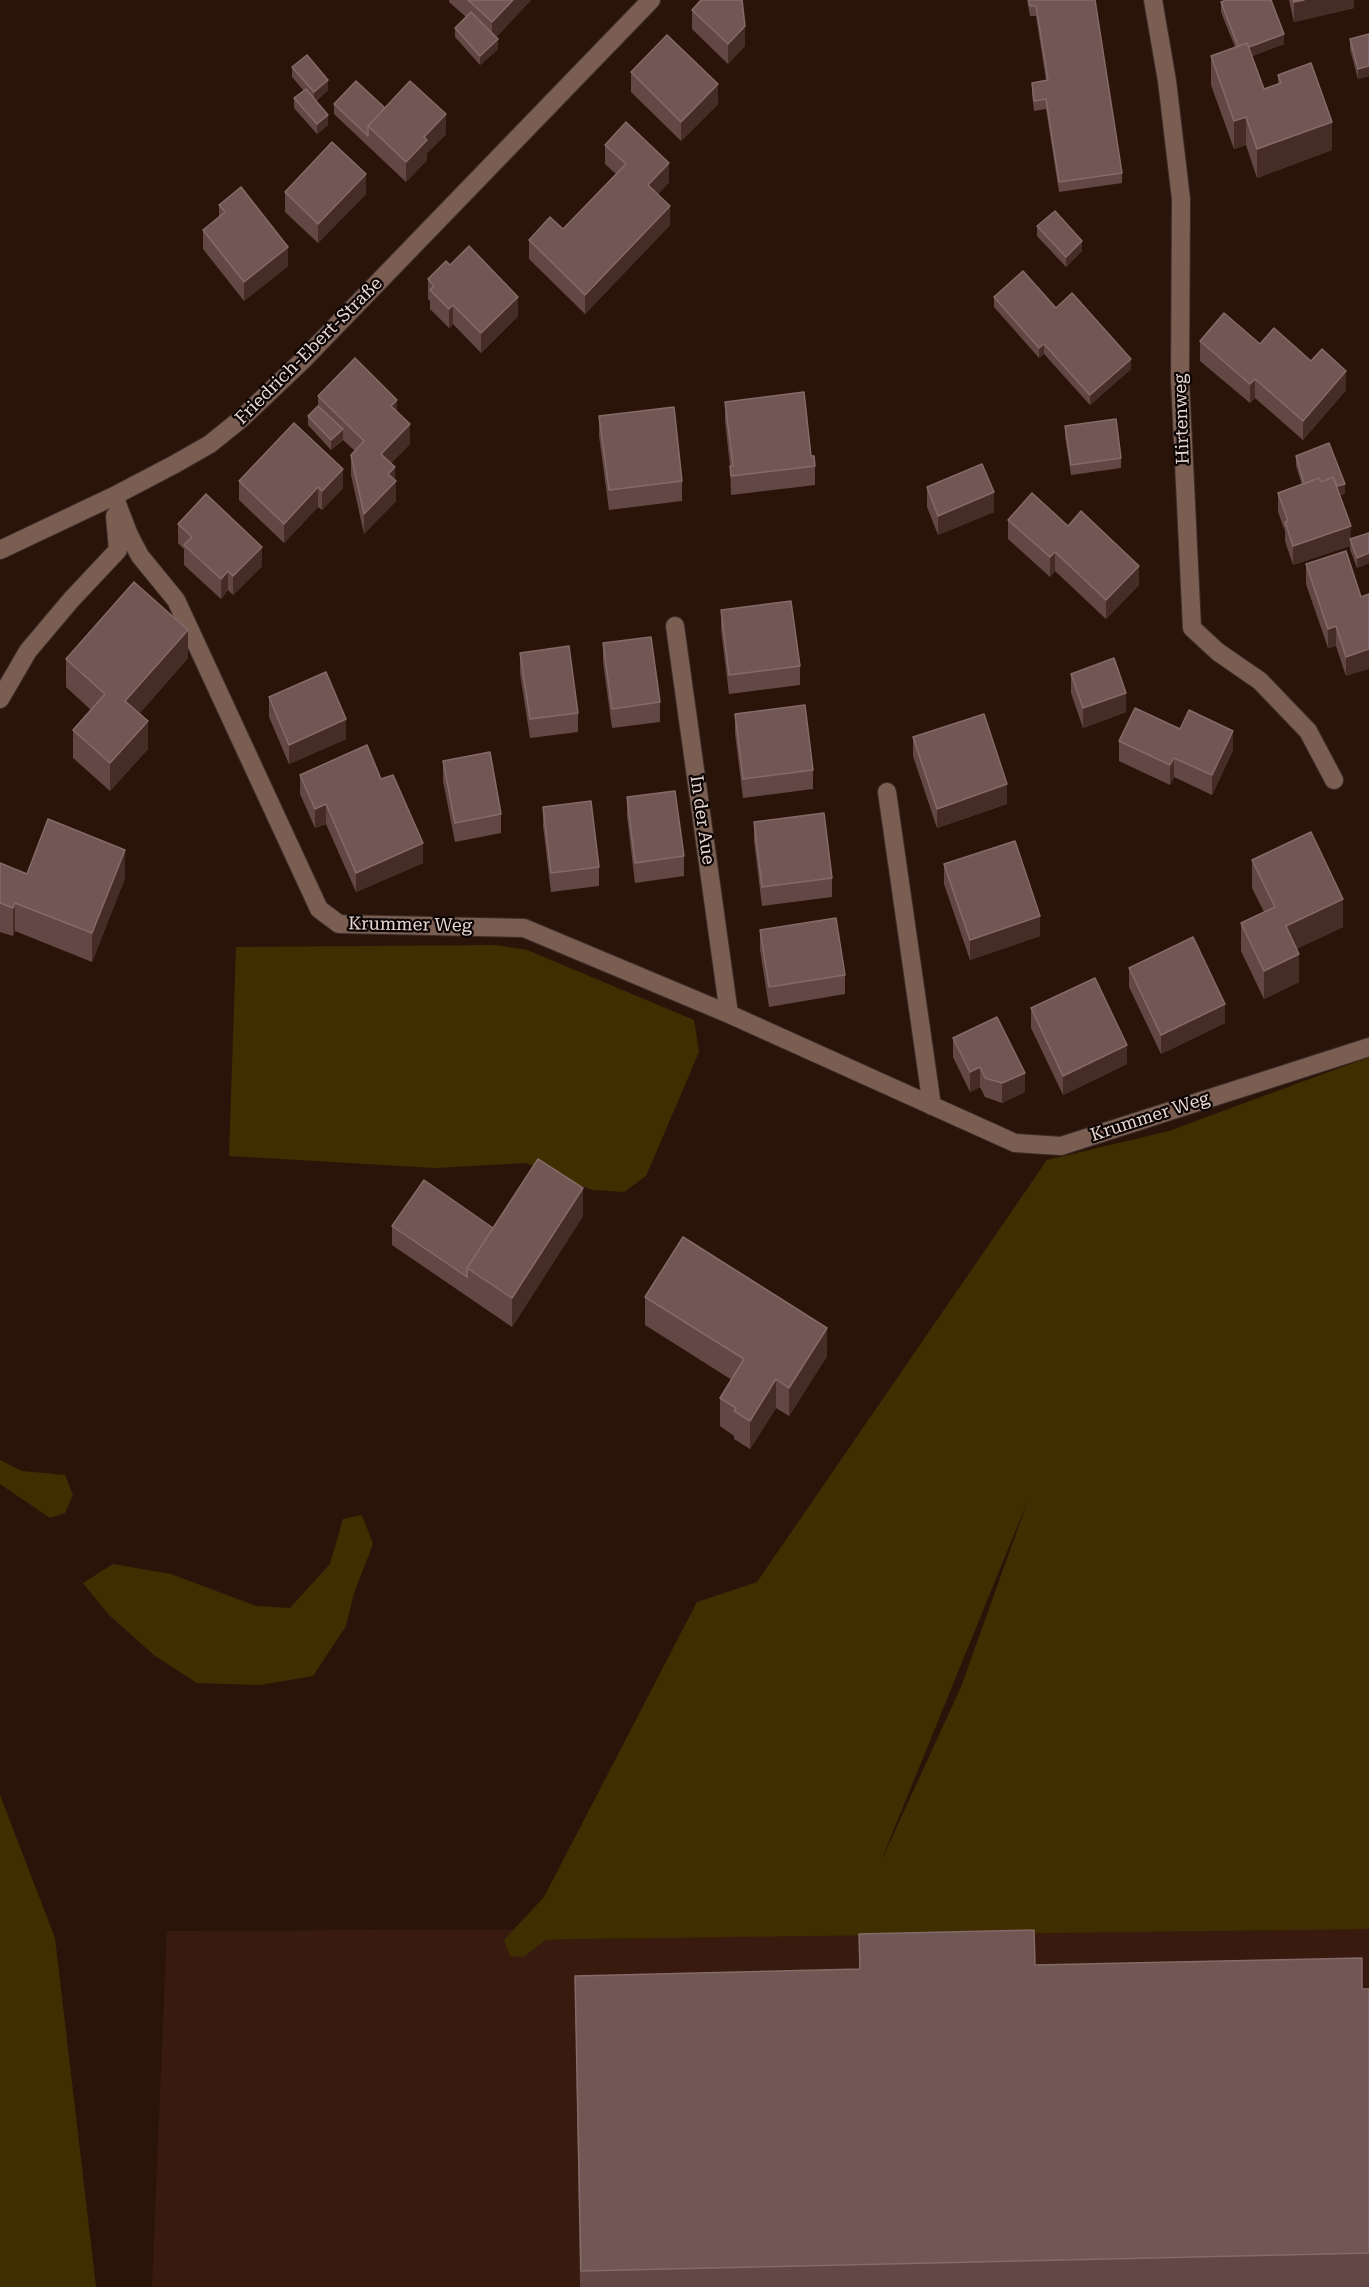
<!DOCTYPE html>
<html>
<head>
<meta charset="utf-8">
<style>
	body { margin:0 }
	canvas { display:block; background:#2a140a }
</style>
</head>
<body>
<canvas width="1369" height="2287"></canvas>
<script>
const ctx = document.querySelector('canvas').getContext('2d');
ctx.lineJoin = 'round';
function fillPath(path, color) { ctx.fillStyle = color; ctx.fill(path, 'evenodd'); }
const shape = rows => new Path2D(rows.map(r => 'M' + r).join(''));
function stroke(path, color, width, dash) { ctx.strokeStyle = color; ctx.lineWidth = width; ctx.lineCap = dash ? 'butt' : 'round'; ctx.setLineDash(dash || []); ctx.stroke(path); }
function write(font, color, halo, rows, align = 'center') {
  ctx.font = font + ' "Roboto Serif",serif'; ctx.lineWidth = 4.5; ctx.setLineDash([]); ctx.textBaseline = 'middle'; ctx.strokeStyle = halo; ctx.fillStyle = color; for (const [text, x, y, turn = 0] of rows) {
    ctx.save(); ctx.translate(x, y); ctx.rotate((+turn || 0) * Math.PI / 180); ctx.textAlign = isNaN(turn) ? turn : align; if (halo) ctx.strokeText(text, 0, 0); ctx.fillText(text, 0, 0); ctx.restore();
  }
}
const built = shape([
	[1369,1925,1369,2287,152,2287,167,1931]
]);
const green = shape([
	[496,945,527,950,694,1020,699,1052,646,1176,624,1192,592,1190,526,1163,435,1168,229,1156,236,947],
	[1369,1057,1369,1929,572,1939,546,1940,523,1957,510,1956,504,1940,544,1897,697,1602,757,1582,1047,1160,1169,1131],
	[1028,1500,961,1687,883,1857,883,1856],
	[0,1460,22,1471,65,1475,73,1495,65,1513,50,1518,0,1484],
	[362,1515,373,1544,354,1593,346,1626,313,1676,260,1685,197,1683,155,1656,109,1615,83,1583,113,1564,171,1574,256,1606,290,1608,330,1564,343,1519],
	[0,1795,55,1938,96,2287,0,2287]
]);
const street = shape([
	[1153,0,1167,81,1181,199,1180,380,1192,628,1218,652,1260,681,1308,731,1334,780],
	[114,496,129,535,140,556,176,600,319,909,339,924,524,928,729,1014,1015,1143,1061,1146,1369,1047],
	[0,550,114,496,175,464,210,444,241,419,302,361,651,0],
	[675,626,729,1014],
	[0,699,28,651,71,600,118,550,115,516],
	[887,792,932,1106]
]);
const wall = shape([
	[449,0,531,0,496,37,498,49,480,65,455,37,455,28,466,17,449,2],
	[1027,0,1066,0,1122,173,1122,183,1059,192,1046,109,1034,111,1032,93,1032,83,1046,80,1036,16,1030,16],
	[1289,0,1354,0,1354,8,1294,22],
	[1221,2,1284,44,1252,56,1264,89,1278,84,1278,75,1332,150,1257,178,1246,145,1234,149,1211,85,1211,56,1235,47,1221,12],
	[692,10,745,46,728,64,692,29],
	[1369,34,1369,76,1358,79,1350,49,1350,39],
	[292,67,328,90,316,101,328,125,317,134,294,108,294,98,304,91,292,77],
	[631,72,718,104,681,141,631,92],
	[334,104,385,108,446,134,427,153,427,160,406,182,334,114],
	[605,145,669,182,658,194,670,225,585,314,529,259,529,240,563,229,616,174,605,164],
	[285,192,366,194,318,243,285,212],
	[219,205,288,266,244,301,203,249,203,230,219,217],
	[1037,226,1082,251,1066,267,1037,236],
	[450,265,518,316,481,353,453,324,449,328,430,309,430,301,428,299,428,279],
	[994,297,1056,308,1131,369,1090,405,1044,354,1039,358,994,307],
	[1200,341,1260,344,1311,361,1346,390,1303,440,1255,398,1250,403,1200,361],
	[318,396,397,412,410,444,391,463,395,480,396,501,364,534,351,475,351,455,355,451,343,440,331,450,308,425,308,416,318,406],
	[725,402,811,456,815,466,815,485,731,495,730,466,725,421],
	[599,416,682,481,682,501,609,510,599,436],
	[1065,426,1121,458,1121,468,1071,475,1065,436],
	[1296,456,1345,494,1340,495,1351,539,1369,533,1369,563,1357,568,1350,549,1350,546,1293,565,1285,541,1285,531,1278,512,1278,493,1302,485,1296,466],
	[239,481,343,488,322,510,318,507,284,543,239,500],
	[927,487,994,512,938,535,927,507],
	[1008,520,1068,526,1139,585,1106,619,1055,571,1050,577,1008,539],
	[178,524,262,566,233,595,228,590,221,599,184,565,184,549,178,543],
	[1306,564,1361,597,1346,676,1336,646,1328,648,1306,584],
	[721,610,800,666,800,685,729,694,721,629],
	[603,643,660,702,660,722,612,728,603,662],
	[520,653,578,713,578,732,530,738,520,673],
	[188,658,139,714,148,749,110,791,73,758,73,730,91,710,66,687,66,659],
	[1071,674,1126,712,1083,728,1071,693],
	[269,697,346,739,289,764,269,717],
	[735,714,813,770,813,789,743,798,735,733],
	[1180,729,1233,750,1212,795,1174,777,1170,785,1119,761,1119,741],
	[913,737,1007,804,937,828,913,756],
	[443,761,501,814,501,833,455,842,443,781],
	[300,775,381,779,423,863,356,892,326,824,315,828,300,794],
	[627,797,684,856,684,876,635,883,627,816],
	[543,807,599,867,599,886,551,892,543,826],
	[754,822,832,878,832,897,762,906,754,841],
	[1252,860,1343,927,1296,949,1299,982,1264,999,1241,951,1241,923,1264,912,1252,888],
	[0,863,27,874,125,878,92,962,15,931,13,936,0,932],
	[944,864,1040,936,970,960,944,884],
	[760,930,845,975,845,994,769,1007,760,950],
	[1129,968,1225,1023,1161,1054,1129,987],
	[1031,1008,1127,1064,1063,1095,1031,1028],
	[953,1038,1025,1092,1002,1103,985,1097,980,1087,970,1092,953,1057],
	[583,1216,512,1327,392,1245,392,1226,493,1228],
	[645,1297,827,1356,789,1416,776,1408,750,1449,734,1439,734,1436,720,1426,720,1398,732,1380,645,1325],
	[859,1934,1035,1965,1369,1989,1369,2287,580,2287,575,1976,859,1969]
]);
const shadedWall = shape([
	[513,0,531,0,492,42,492,22],
	[1304,0,1354,0,1354,8,1294,22,1294,2],
	[745,26,745,46,728,64,728,44],
	[1284,34,1284,44,1240,60,1240,51],
	[498,39,498,49,480,65,480,56],
	[1369,66,1369,76,1358,79,1358,69],
	[328,80,328,90,314,102,314,92],
	[718,84,718,104,681,141,681,122],
	[446,114,446,134,427,153,427,160,406,182,406,162,424,137],
	[328,115,328,125,317,134,317,124],
	[1246,117,1246,145,1234,149,1234,121],
	[1332,122,1332,150,1257,178,1257,149],
	[669,163,669,182,648,205,648,185],
	[366,174,366,194,318,243,318,224],
	[670,206,670,225,585,314,585,295],
	[1082,241,1082,251,1066,267,1066,257],
	[288,247,288,266,244,301,244,282],
	[518,297,518,316,481,353,481,333],
	[453,305,453,324,449,328,449,309],
	[1044,344,1044,354,1039,358,1039,348],
	[1131,359,1131,369,1090,405,1090,395],
	[1346,371,1346,390,1303,440,1303,421],
	[1255,379,1255,398,1250,403,1250,384],
	[397,400,397,419,391,406],
	[410,424,410,444,381,473,381,454],
	[343,429,343,439,331,450,331,440],
	[395,467,396,501,364,534,364,514,388,474],
	[343,469,343,488,322,510,322,491],
	[1345,484,1345,494,1321,501,1321,491],
	[318,487,318,507,284,543,284,524],
	[994,492,994,512,938,535,938,516],
	[1351,526,1350,546,1293,565,1293,546],
	[262,547,262,566,233,595,233,576],
	[1055,552,1055,571,1050,577,1050,557],
	[1369,553,1369,563,1357,568,1357,558],
	[1139,566,1139,585,1106,619,1106,600],
	[228,571,228,590,221,599,221,579],
	[1336,626,1336,646,1328,648,1328,629],
	[188,630,188,658,125,730,125,701],
	[1369,649,1369,669,1346,676,1346,657],
	[1126,693,1126,712,1083,728,1083,708],
	[346,719,346,739,289,764,289,745],
	[148,721,148,749,110,791,110,763],
	[1233,731,1233,750,1212,795,1212,775],
	[1174,758,1174,777,1170,785,1170,765],
	[1007,784,1007,804,937,828,937,809],
	[326,804,326,824,315,828,315,809],
	[423,843,423,863,356,892,356,873],
	[125,850,125,878,92,962,92,933],
	[1343,899,1343,927,1286,954,1286,926],
	[15,903,15,931,13,936,13,908],
	[1040,916,1040,936,970,960,970,940],
	[1299,954,1299,982,1264,999,1264,971],
	[1225,1004,1225,1023,1161,1054,1161,1035],
	[1127,1045,1127,1064,1063,1095,1063,1076],
	[980,1067,980,1087,970,1092,970,1072],
	[1025,1073,1025,1092,1002,1103,1002,1083],
	[583,1188,583,1216,512,1327,512,1298],
	[827,1328,827,1356,789,1416,789,1388],
	[776,1379,776,1408,750,1449,750,1421]
]);
const building = shape([
	[468,0,513,0,492,22,468,0],
	[701,0,742,0,745,26,728,44,692,10,701,0],
	[1029,0,1095,0,1122,173,1059,182,1046,99,1034,101,1032,83,1048,80,1036,6,1030,6,1029,0],
	[1226,0,1271,0,1284,34,1249,47,1247,43,1238,46,1221,2,1226,0],
	[1293,0,1304,0,1294,2,1293,0],
	[471,12,498,39,480,56,455,28,471,12],
	[1369,34,1369,66,1358,69,1350,39,1369,34],
	[667,35,718,84,681,122,631,72,667,35],
	[1247,43,1264,89,1281,83,1278,75,1311,63,1332,122,1257,149,1246,117,1234,121,1211,56,1247,43],
	[307,55,328,80,314,92,292,67,307,55],
	[356,81,385,108,368,126,368,136,334,104,356,81],
	[410,81,446,114,424,137,427,140,406,162,368,126,410,81],
	[306,89,328,115,317,124,294,98,306,89],
	[626,122,669,163,648,185,670,206,585,295,529,240,550,217,563,229,626,164,605,145,626,122],
	[332,142,366,174,318,224,285,192,332,142],
	[241,187,288,247,244,282,203,230,225,212,219,205,241,187],
	[1055,211,1082,241,1066,257,1037,226,1055,211],
	[469,246,518,297,481,333,453,305,449,309,430,290,434,286,428,279,446,261,450,265,469,246],
	[1023,271,1056,308,1072,293,1131,359,1090,395,1044,344,1039,348,994,297,1023,271],
	[1224,313,1260,344,1274,328,1311,361,1322,349,1346,371,1303,421,1255,379,1250,384,1200,341,1224,313],
	[355,358,397,400,391,406,410,424,381,454,395,467,388,474,396,481,364,514,351,455,364,441,318,396,355,358],
	[804,392,811,456,814,456,815,466,731,476,730,466,733,466,725,402,804,392],
	[318,406,343,429,331,440,308,416,318,406],
	[674,407,682,481,609,490,599,416,674,407],
	[1116,419,1121,458,1071,465,1065,426,1116,419],
	[294,423,343,469,322,491,318,487,284,524,239,481,294,423],
	[1329,443,1345,484,1337,486,1333,477,1321,482,1319,478,1304,484,1296,456,1329,443],
	[982,464,994,492,938,516,927,487,982,464],
	[1333,477,1351,526,1293,546,1285,522,1288,521,1278,493,1319,478,1321,482,1333,477],
	[1032,493,1068,526,1081,511,1139,566,1106,600,1055,552,1050,557,1008,520,1032,493],
	[206,494,262,547,233,576,228,571,221,579,184,545,192,537,178,524,206,494],
	[1369,533,1369,553,1357,558,1350,539,1369,533],
	[1346,551,1361,597,1369,594,1369,649,1346,657,1336,626,1328,629,1306,564,1346,551],
	[134,582,188,630,125,701,148,721,110,763,73,730,105,694,66,659,134,582],
	[791,601,800,666,729,675,721,610,791,601],
	[651,637,660,702,612,709,603,643,651,637],
	[569,646,578,713,530,719,520,653,569,646],
	[1114,658,1126,693,1083,708,1071,674,1114,658],
	[326,672,346,719,289,745,269,697,326,672],
	[805,705,813,770,743,779,735,714,805,705],
	[1135,708,1180,729,1189,710,1233,731,1212,775,1174,758,1170,765,1119,741,1135,708],
	[984,714,1007,784,937,809,913,737,984,714],
	[367,745,381,779,393,775,423,843,356,873,326,804,315,809,300,775,367,745],
	[490,752,501,814,455,823,443,761,490,752],
	[675,791,684,856,635,863,627,797,675,791],
	[591,801,599,867,551,873,543,807,591,801],
	[824,813,832,878,762,887,754,822,824,813],
	[48,819,125,850,92,933,15,903,13,908,0,903,0,863,27,874,48,819],
	[1311,832,1343,899,1286,926,1299,954,1264,971,1241,923,1275,907,1252,860,1311,832],
	[1015,841,1040,916,970,940,944,864,1015,841],
	[836,918,845,975,769,987,760,930,836,918],
	[1193,937,1225,1004,1161,1035,1129,968,1193,937],
	[1095,978,1127,1045,1063,1076,1031,1008,1095,978],
	[997,1017,1025,1073,1002,1083,985,1078,980,1067,970,1072,953,1038,997,1017],
	[538,1159,583,1188,512,1298,467,1268,538,1159],
	[424,1180,493,1228,467,1268,467,1277,392,1226,424,1180],
	[683,1237,827,1328,789,1388,776,1379,750,1421,734,1411,736,1408,720,1398,744,1359,645,1297,683,1237],
	[1034,1930,1035,1965,1362,1958,1362,1989,1369,1989,1369,2253,581,2271,575,1976,860,1969,859,1934,1034,1930]
]);
const streetNames = [
	["Friedrich-Ebert-Straße",309,351,-45],
	["Hirtenweg",1182,419,-92],
	["In der Aue",702,820,82],
	["Krummer Weg",410,925,1],
	["Krummer Weg",1150,1117,-18]
];
fillPath(built, '#381b0e');
fillPath(green, '#3e2e00');
stroke(street, '#3d2d2a', 20);
stroke(street, '#7a5e52', 18);
fillPath(wall, '#634745');
fillPath(shadedWall, '#462c27');
fillPath(building, '#715654');
stroke(building, '#846a68', 1.5);
write('18px', '#e7d7d0', '#0c0402', streetNames);
</script>
</body>
</html>
